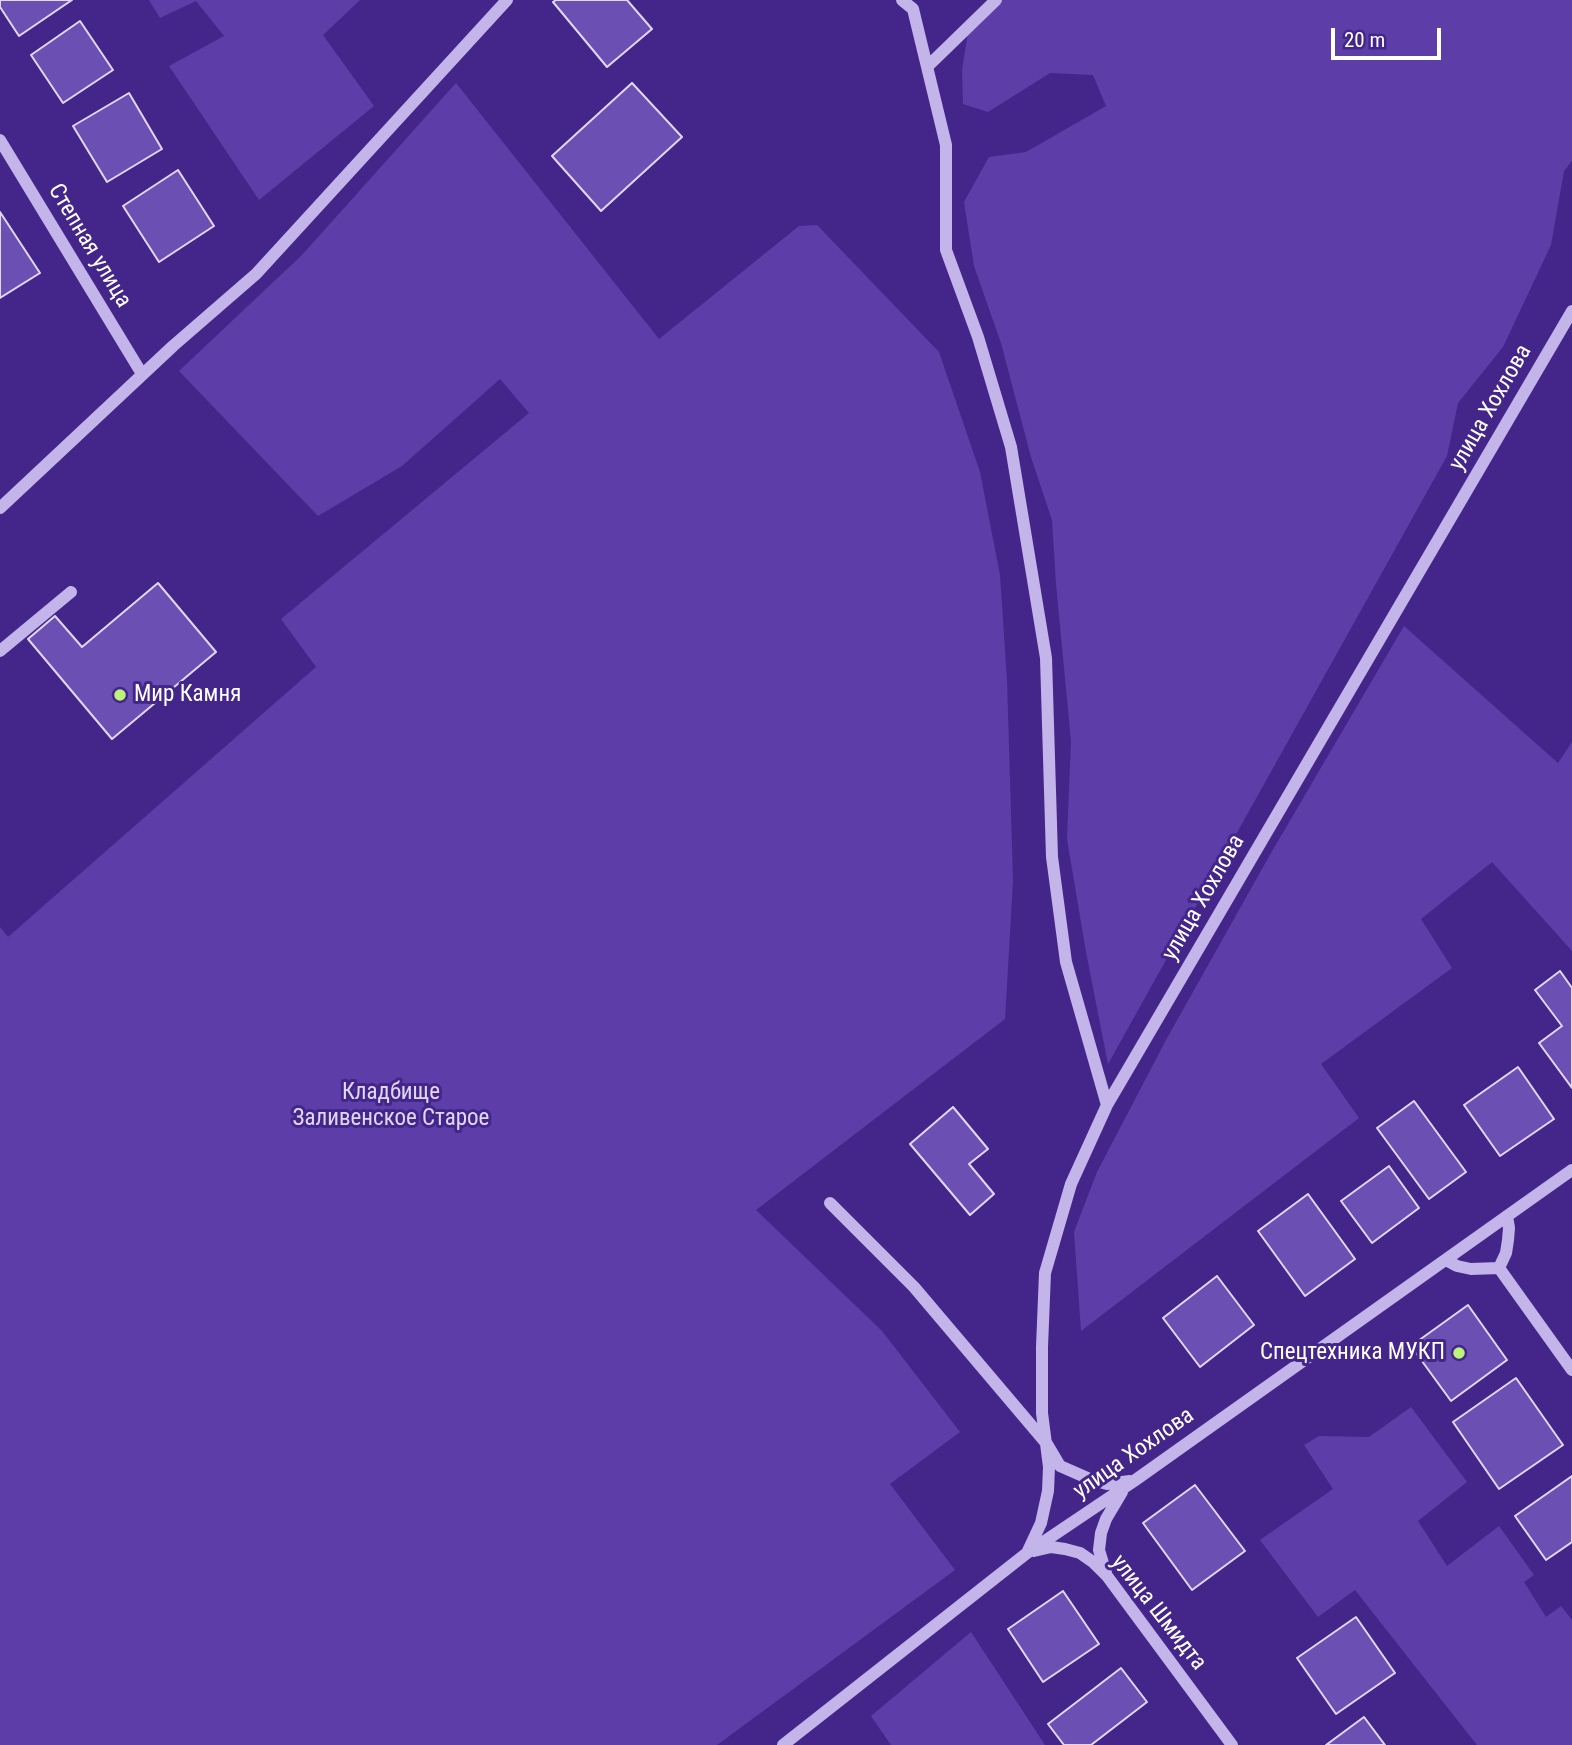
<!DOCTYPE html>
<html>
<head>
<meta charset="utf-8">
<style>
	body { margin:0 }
	#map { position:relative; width:1572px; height:1745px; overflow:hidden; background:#44268a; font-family:"Roboto Condensed",sans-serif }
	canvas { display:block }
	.scale { position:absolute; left:1331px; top:28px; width:110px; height:32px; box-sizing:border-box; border:4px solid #fff; border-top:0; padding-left:9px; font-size:21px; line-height:24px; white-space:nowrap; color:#fff; -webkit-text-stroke:5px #44268a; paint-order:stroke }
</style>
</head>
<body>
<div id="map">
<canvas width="1572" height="1745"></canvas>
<div class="scale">20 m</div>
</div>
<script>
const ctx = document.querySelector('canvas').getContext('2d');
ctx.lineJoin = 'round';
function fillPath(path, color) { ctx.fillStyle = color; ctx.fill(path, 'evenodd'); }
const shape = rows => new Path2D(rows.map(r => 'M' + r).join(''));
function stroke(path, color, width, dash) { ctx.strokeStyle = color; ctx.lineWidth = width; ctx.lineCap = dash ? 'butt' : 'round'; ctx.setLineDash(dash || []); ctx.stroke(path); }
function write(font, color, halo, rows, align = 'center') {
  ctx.font = font + ' "Roboto Condensed",sans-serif'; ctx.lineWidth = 6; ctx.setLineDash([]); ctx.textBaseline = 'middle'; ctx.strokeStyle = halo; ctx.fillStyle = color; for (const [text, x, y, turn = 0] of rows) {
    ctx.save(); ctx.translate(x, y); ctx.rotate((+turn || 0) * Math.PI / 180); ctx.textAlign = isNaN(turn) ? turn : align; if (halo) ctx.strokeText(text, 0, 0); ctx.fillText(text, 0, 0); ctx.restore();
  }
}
const green = shape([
	[149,0,360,0,323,35,374,106,259,200,169,66,224,36,196,1,160,18],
	[996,0,1572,0,1572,161,1564,171,1551,245,1503,347,1458,403,1447,456,1108,1064,1086,952,1067,839,1071,741,1056,584,1052,520,1031,457,1001,343,974,266,964,202,989,157,1026,152,1106,106,1093,75,1050,73,988,112,963,104,962,70,969,26],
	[456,83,659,339,799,226,817,225,939,352,980,472,1000,575,1007,680,1013,881,1005,1019,756,1210,882,1331,960,1432,890,1484,955,1570,717,1745,0,1745,0,927,8,937,316,667,281,619,529,413,500,379,402,466,318,516,179,371,302,255],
	[1404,626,1558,763,1572,742,1572,951,1492,862,1421,919,1452,968,1321,1064,1359,1118,1081,1331,1074,1232,1097,1172,1166,1040,1271,853],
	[1411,1407,1467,1482,1418,1521,1447,1566,1499,1526,1534,1575,1524,1582,1546,1617,1561,1606,1572,1620,1572,1745,1477,1745,1355,1590,1318,1617,1260,1540,1333,1489,1304,1445,1319,1436,1369,1437],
	[971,1632,1045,1745,891,1745,871,1716]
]);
const building = shape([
	[0,0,72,0,19,36,0,7,0,0],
	[556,0,627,0,652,29,607,67,553,2,556,0],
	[80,21,113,70,63,103,31,55,80,21],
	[632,83,682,137,601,211,552,156,632,83],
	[129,93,162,149,107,182,73,126,129,93],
	[178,170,214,226,159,262,123,206,178,170],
	[0,212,40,273,0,298,0,212],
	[158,583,216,652,112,739,28,639,55,616,82,647,158,583],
	[1560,971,1572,988,1572,1088,1539,1043,1562,1026,1535,990,1560,971],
	[1518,1067,1554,1119,1500,1156,1464,1105,1518,1067],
	[1414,1101,1466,1172,1429,1199,1377,1128,1414,1101],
	[953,1107,988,1149,969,1164,994,1194,970,1215,910,1144,953,1107],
	[1389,1166,1419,1208,1372,1243,1341,1201,1389,1166],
	[1308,1194,1355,1259,1305,1296,1258,1231,1308,1194],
	[1217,1276,1254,1325,1200,1367,1163,1318,1217,1276],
	[1468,1305,1507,1360,1451,1401,1411,1346,1468,1305],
	[1516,1378,1563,1445,1499,1489,1453,1422,1516,1378],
	[1572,1476,1572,1542,1546,1560,1515,1516,1572,1476],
	[1195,1485,1245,1551,1192,1590,1143,1523,1195,1485],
	[1063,1591,1099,1644,1043,1682,1008,1629,1063,1591],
	[1356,1617,1395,1673,1336,1714,1297,1658,1356,1617],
	[1121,1668,1147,1702,1091,1745,1064,1745,1048,1724,1121,1668],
	[1364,1717,1385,1745,1326,1745,1364,1717]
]);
const minor = shape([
	[902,0,913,9,946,145,946,250,978,337,1011,447,1046,658,1052,857,1066,962,1107,1105],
	[927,67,996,0],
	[0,140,142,374],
	[0,508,173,346,256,274,507,0],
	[0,651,71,592],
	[830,1203,914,1287,1047,1444,1060,1466,1092,1480,1107,1484,1130,1481],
	[1446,1260,1457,1266,1471,1269,1499,1268,1572,1370],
	[1499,1268,1506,1253,1508,1240,1509,1228,1507,1216],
	[1034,1551,1051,1547,1065,1549,1080,1553,1093,1562,1107,1576,1232,1745],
	[1027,1553,1041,1523,1048,1491,1049,1467,1042,1413,1042,1347,1045,1273,1071,1184,1107,1105,1572,311],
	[1106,1573,1099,1550,1101,1533,1106,1519,1122,1492],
	[783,1745,1027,1553,1134,1481,1572,1170]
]);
const markers = [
	[120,695,7,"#bcf379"],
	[1459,1353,7,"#bcf379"]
];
const streetNames = [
	["Степная улица",89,246,59],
	["улица Хохлова",1491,408,-60],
	["улица Хохлова",1204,898,-60],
	["улица Хохлова",1134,1454,-35],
	["улица Шмидта",1158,1613,52]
];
const poiNames = [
	["Мир Камня",134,695],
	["Спецтехника МУКП",1445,1353,"right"]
];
const parkNames = [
	["Кладбище",391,1093],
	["Заливенское Старое",391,1119]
];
fillPath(green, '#5d3ea9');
fillPath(building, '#6b4fb2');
stroke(building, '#e1d8f7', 2);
stroke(minor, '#c3b4ea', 12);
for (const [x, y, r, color] of markers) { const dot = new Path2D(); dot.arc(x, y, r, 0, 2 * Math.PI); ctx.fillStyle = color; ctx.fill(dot); stroke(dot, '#44268a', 2.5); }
write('23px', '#fff', '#44268a', streetNames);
write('23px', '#fff', '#44268a', poiNames, 'left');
write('23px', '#e1d8f7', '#44268a', parkNames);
</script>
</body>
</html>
